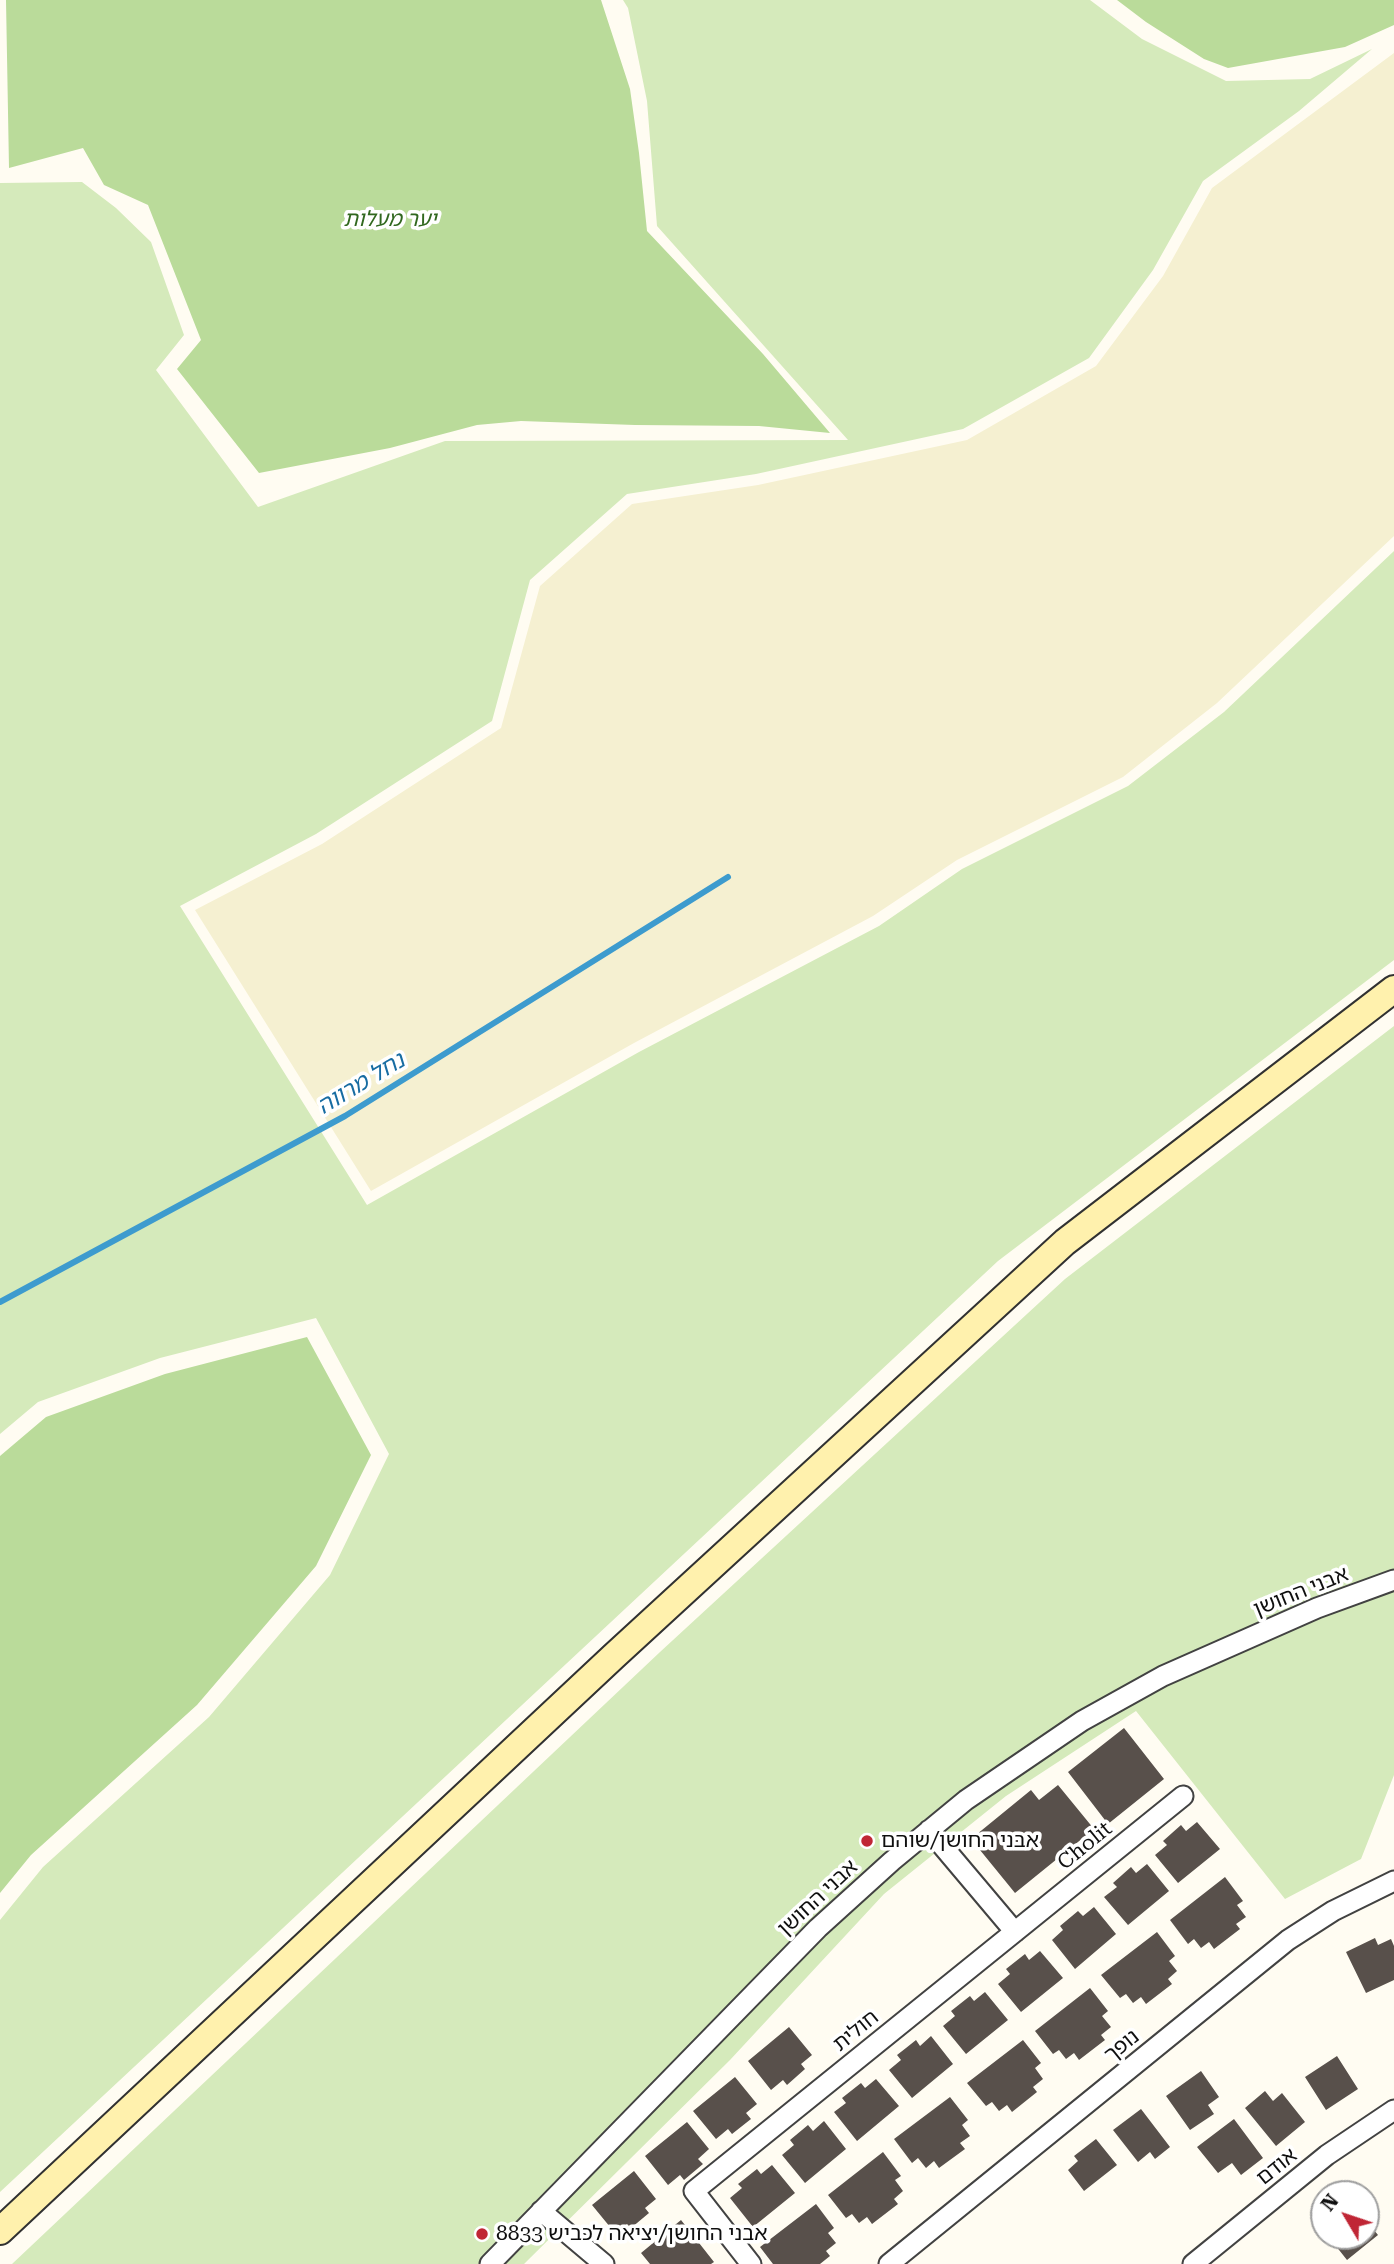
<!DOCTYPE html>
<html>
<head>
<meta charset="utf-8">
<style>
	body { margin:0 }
	#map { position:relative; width:1394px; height:2264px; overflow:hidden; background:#fffcf2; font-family:"Roboto Serif",serif }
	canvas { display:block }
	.north { position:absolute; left:1310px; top:2180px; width:70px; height:70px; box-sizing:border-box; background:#fff; border:2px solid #9f9f9f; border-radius:50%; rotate:309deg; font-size:19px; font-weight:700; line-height:28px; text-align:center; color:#0f0f0f }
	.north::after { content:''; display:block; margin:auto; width:24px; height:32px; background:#c02635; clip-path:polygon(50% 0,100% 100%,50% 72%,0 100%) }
</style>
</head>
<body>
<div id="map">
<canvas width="1394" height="2264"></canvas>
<div class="north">N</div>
</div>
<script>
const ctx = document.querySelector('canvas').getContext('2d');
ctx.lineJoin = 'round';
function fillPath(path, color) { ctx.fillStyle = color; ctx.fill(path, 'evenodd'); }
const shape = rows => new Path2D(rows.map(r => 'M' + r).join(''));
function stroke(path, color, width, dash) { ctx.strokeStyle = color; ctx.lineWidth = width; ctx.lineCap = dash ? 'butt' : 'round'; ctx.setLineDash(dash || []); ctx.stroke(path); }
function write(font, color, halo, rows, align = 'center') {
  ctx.font = font + ' "Roboto Serif","Noto Sans Hebrew",serif'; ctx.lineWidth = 7; ctx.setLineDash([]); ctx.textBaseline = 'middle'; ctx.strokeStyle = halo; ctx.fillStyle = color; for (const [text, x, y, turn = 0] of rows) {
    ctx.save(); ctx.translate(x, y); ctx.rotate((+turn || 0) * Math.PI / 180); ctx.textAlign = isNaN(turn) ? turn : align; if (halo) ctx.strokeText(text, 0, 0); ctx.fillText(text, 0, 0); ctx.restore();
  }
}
const farmland = shape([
	[1394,53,1394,536,1217,703,1123,777,957,860,873,916,634,1043,371,1191,195,910,322,844,501,728,540,586,632,504,758,485,967,440,1096,366,1163,276,1212,188]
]);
const green = shape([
	[623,0,1090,0,1142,39,1226,81,1310,79,1372,49,1299,111,1203,181,1153,270,1089,358,963,429,756,474,627,494,530,580,492,721,316,834,180,906,367,1205,639,1052,879,926,962,869,1128,786,1224,712,1394,551,1394,960,998,1261,0,2192,0,1920,43,1867,209,1717,330,1575,389,1454,316,1318,160,1358,38,1402,0,1434,0,183,82,182,116,208,151,242,184,335,156,370,258,507,445,441,848,440,657,226,647,101,628,8],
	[1394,1026,1394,1775,1361,1859,1285,1899,1136,1711,1006,1796,884,1894,730,2060,524,2264,12,2264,660,1652,1065,1279]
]);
const forest = shape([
	[6,0,601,0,630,89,639,153,647,231,763,354,830,433,759,426,635,425,521,421,477,425,390,448,259,473,177,369,201,340,148,205,104,185,83,148,9,168],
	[1117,0,1394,0,1394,25,1345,47,1228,68,1204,59,1146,22],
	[307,1337,371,1455,316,1566,197,1705,31,1855,0,1893,0,1456,46,1417,165,1374]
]);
const stream = shape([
	[0,1302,345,1116,728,877]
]);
const building = shape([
	[1124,1728,1164,1779,1108,1824,1068,1772],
	[1058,1785,1094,1829,1015,1893,971,1839,1031,1790,1039,1800],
	[1197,1822,1220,1849,1178,1883,1155,1855,1167,1845,1163,1841,1181,1825,1186,1831],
	[1147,1864,1169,1891,1128,1925,1104,1897,1117,1887,1113,1883,1131,1867,1136,1873],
	[1225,1877,1243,1901,1237,1905,1246,1917,1236,1924,1240,1929,1214,1949,1209,1942,1201,1948,1194,1939,1188,1944,1170,1920],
	[1094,1907,1116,1934,1075,1969,1052,1940,1063,1930,1060,1926,1078,1911,1083,1916],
	[1157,1932,1175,1956,1169,1961,1177,1971,1168,1979,1172,1984,1146,2004,1141,1997,1133,2003,1126,1994,1120,1998,1101,1975],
	[1375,1938,1378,1945,1391,1939,1394,1946,1394,1980,1366,1993,1346,1952],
	[1040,1951,1063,1978,1021,2012,998,1984,1010,1974,1006,1969,1025,1954,1029,1960],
	[1090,1988,1108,2011,1102,2016,1111,2027,1101,2035,1105,2040,1079,2060,1074,2053,1066,2059,1059,2050,1053,2054,1035,2031],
	[985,1992,1008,2020,966,2054,943,2026,955,2016,951,2011,970,1996,974,2001],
	[789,2027,812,2055,801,2064,805,2069,787,2085,783,2080,771,2090,748,2061],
	[931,2036,953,2064,912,2098,889,2070,901,2060,897,2055,906,2048,916,2040,920,2046],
	[1023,2040,1041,2063,1035,2068,1043,2079,1033,2087,1037,2092,1012,2112,1007,2105,999,2111,992,2102,986,2106,967,2083],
	[1337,2056,1358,2089,1326,2110,1305,2077],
	[1201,2071,1219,2097,1208,2105,1214,2114,1190,2130,1166,2096],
	[735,2077,757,2104,746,2113,751,2119,732,2134,728,2129,716,2139,693,2111],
	[876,2079,899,2106,857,2141,834,2112,846,2103,842,2098,861,2083,865,2088],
	[1265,2091,1273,2101,1282,2093,1305,2122,1276,2146,1245,2108],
	[950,2097,968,2120,962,2125,970,2136,960,2143,965,2149,939,2168,934,2161,926,2168,918,2158,912,2163,894,2139],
	[1141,2109,1170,2147,1155,2159,1150,2152,1138,2162,1113,2130],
	[1234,2119,1263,2158,1241,2175,1232,2163,1218,2173,1197,2147],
	[824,2121,846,2149,805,2183,782,2155,794,2145,790,2140,808,2125,813,2131],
	[687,2122,709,2149,698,2159,703,2164,684,2180,680,2175,668,2185,645,2156],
	[1096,2139,1117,2165,1084,2191,1068,2170,1078,2161,1074,2156],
	[883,2152,901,2176,895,2180,903,2191,894,2199,898,2204,872,2224,867,2217,859,2223,852,2214,846,2218,828,2195],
	[772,2165,795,2193,753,2227,730,2198,742,2188,738,2184,757,2169,761,2174],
	[634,2171,656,2199,645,2208,649,2213,631,2228,627,2224,615,2233,592,2205],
	[816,2204,834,2228,828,2233,836,2243,826,2251,830,2256,820,2264,773,2264,760,2247],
	[681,2220,714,2262,711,2264,650,2264,641,2253],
	[1366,2220,1378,2235,1347,2260,1328,2236,1366,2236]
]);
const street = shape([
	[929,1830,1015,1932],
	[541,2211,604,2264],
	[490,2264,818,1928,892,1861,966,1800,1082,1721,1163,1676,1317,1608,1394,1580],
	[751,2264,694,2191,1183,1796],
	[889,2264,1288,1940,1333,1911,1394,1881],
	[1193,2264,1327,2155,1394,2110]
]);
const secondary = shape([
	[0,2231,614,1656,1065,1242,1394,989]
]);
const markers = [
	[867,1841,7,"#c02635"],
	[482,2234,7,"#c02635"]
];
const parkNames = [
	["יער מעלות",390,220]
];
const streetNames = [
	["אבני החושן",1301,1592,-22],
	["Cholit",1085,1846,-39],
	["אבני החושן",818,1898,-43],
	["חולית",856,2031,-39],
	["נופך",1122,2046,-39],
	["אודם",1277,2167,-39]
];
const poiNames = [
	["אבני החושן/שוהם",881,1841],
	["אבני החושן/יציאה לכביש 8833",496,2234]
];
const waterNames = [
	["נחל מרווה",361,1084,-31]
];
fillPath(farmland, '#f5f0d1');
fillPath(green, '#d5eabb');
fillPath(forest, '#badb9a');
stroke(stream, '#3d9bce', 6);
fillPath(building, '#58504b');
stroke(street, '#424242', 23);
stroke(secondary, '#313131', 30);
stroke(street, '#fff', 19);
stroke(secondary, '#fff1ad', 26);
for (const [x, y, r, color] of markers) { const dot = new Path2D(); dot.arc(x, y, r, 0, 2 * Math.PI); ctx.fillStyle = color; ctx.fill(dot); stroke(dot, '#fff', 2.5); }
write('italic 21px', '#31681f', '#fff', parkNames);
write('21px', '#0f0f0f', '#fff', streetNames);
write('21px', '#0f0f0f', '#fff', poiNames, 'left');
write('italic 23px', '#176ca2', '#fff', waterNames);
</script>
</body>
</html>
